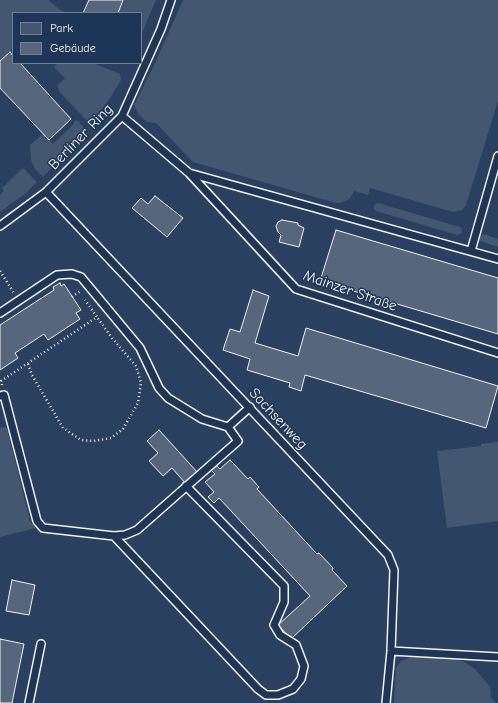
<!DOCTYPE html>
<html>
<head>
<meta charset="utf-8">
<style>
	body { margin:0 }
	#map { position:relative; width:498px; height:703px; overflow:hidden; background:#2a4060; font-family:"Comic Neue",sans-serif }
	canvas { display:block }
	.legend { position:absolute; left:12px; top:12px; width:130px; height:52px; box-sizing:border-box; background:#1d3557; border:1px solid #738091; margin:0; padding:5px 7px; list-style:none; font-size:12px; color:#f4f1e8 }
	.legend li { display:flex; align-items:center; gap:8px; height:20px }
	.legend b { width:20px; border:1px solid #738091 }
</style>
</head>
<body>
<div id="map">
<canvas width="498" height="703"></canvas>
<ul class="legend">
<li><b style="height:11px;background:#445771"></b>Park</li>
<li><b style="height:11px;background:#56677d"></b>Gebäude</li>
</ul>
</div>
<script>
const ctx = document.querySelector('canvas').getContext('2d');
ctx.lineJoin = 'round';
function fillPath(path, color) { ctx.fillStyle = color; ctx.fill(path, 'evenodd'); }
const shape = rows => new Path2D(rows.map(r => 'M' + r).join(''));
function stroke(path, color, width, dash) { ctx.strokeStyle = color; ctx.lineWidth = width; ctx.lineCap = dash ? 'butt' : 'round'; ctx.setLineDash(dash || []); ctx.stroke(path); }
function write(font, color, halo, rows, align = 'center') {
  ctx.font = font + ' "Comic Neue",sans-serif'; ctx.lineWidth = 3; ctx.setLineDash([]); ctx.textBaseline = 'middle'; ctx.strokeStyle = halo; ctx.fillStyle = color; for (const [text, x, y, turn = 0] of rows) {
    ctx.save(); ctx.translate(x, y); ctx.rotate((+turn || 0) * Math.PI / 180); ctx.textAlign = isNaN(turn) ? turn : align; if (halo) ctx.strokeText(text, 0, 0); ctx.fillText(text, 0, 0); ctx.restore();
  }
}
const green = shape([
	[0,0,48,0,59,9,66,13,13,13,13,49,0,61],
	[123,0,156,0,141,35,141,13,118,13],
	[183,0,498,0,498,101,466,205,462,210,453,212,370,188,368,195,354,191,352,195,349,199,341,203,336,203,193,162,156,123,147,122,138,114,134,105,151,72],
	[58,63,93,63,120,74,121,80,110,98,93,121,90,122,87,121,59,91,58,85,65,78,54,67],
	[75,120,78,121,84,128,85,131,79,140,43,177,35,169,31,160,30,145,43,134,53,144,73,125],
	[23,168,37,182,26,193,0,212,0,195,4,191,2,188],
	[378,203,460,227,462,230,462,233,457,235,376,211,374,209,374,205],
	[484,234,498,239,498,247,480,241,479,237],
	[5,427,7,429,30,521,36,528,0,537,0,428],
	[498,442,498,521,447,528,437,451,481,446,481,444],
	[410,655,455,658,466,663,475,669,490,687,491,694,490,696,496,703,394,703,396,668,401,661,409,658]
]);
const building = shape([
	[89,0,123,0,118,13,83,13,89,0],
	[10,52,13,56,13,63,20,63,71,119,49,140,0,88,0,61,10,52],
	[155,196,183,218,167,237,132,208,141,198,148,204,155,196],
	[282,220,298,223,298,225,304,228,299,247,279,242,281,235,278,232,276,226,278,222,282,220],
	[336,230,498,278,498,334,320,281,336,230],
	[60,283,61,286,64,284,81,310,76,313,80,319,48,340,44,334,15,353,18,358,0,370,0,325,54,290,53,287,60,283],
	[253,290,269,296,255,343,298,356,306,328,498,386,486,428,305,375,301,391,289,387,290,383,247,370,250,359,223,350,230,329,240,332,253,290],
	[159,430,198,473,186,484,172,468,163,476,149,461,158,453,147,441,159,430],
	[230,460,248,479,250,477,259,487,257,489,317,554,319,553,333,568,332,570,347,586,291,639,278,625,310,596,219,498,214,503,208,497,214,492,205,482,215,474,211,470,216,465,220,469,230,460],
	[12,580,35,585,29,615,6,611,12,580],
	[0,639,24,644,12,703,0,703,0,639]
]);
const path = shape([
	[0,271,14,293],
	[72,297,80,291],
	[28,364,32,375,63,428,81,440,94,441,111,438,123,429,138,403,141,383,136,366,112,338,97,317],
	[2,385,1,381,97,317,85,300]
]);
const service = shape([
	[122,116,189,173,498,259],
	[189,173,296,289,498,353],
	[46,192,388,555,394,570,391,651,386,703],
	[0,226,46,192,122,116,161,29,171,0],
	[471,251,498,156],
	[0,313,57,275,72,274,81,277,140,348,159,388,168,398,202,419,228,427],
	[0,396,4,395,37,521,43,528,114,536,125,535,137,530,238,441,228,427,250,407],
	[114,536,258,689,266,695,278,695,293,689,301,679,304,666,296,645,280,635,274,625,284,602,284,586,186,486],
	[391,651,498,657],
	[29,703,41,644]
]);
const streetNames = [
	["Berliner Ring",81,137,-46],
	["Mainzer Straße",350,291,19],
	["Sachsenweg",278,419,47]
];
fillPath(green, '#445771');
fillPath(building, '#56677d');
stroke(building, '#f4f1e8', 1);
stroke(service, '#f4f1e8', 10);
stroke(path, '#f4f1e8', 2.5, [1, 3]);
stroke(service, '#1d3557', 7);
write('15px', '#f4f1e8', '#1d3557', streetNames);
</script>
</body>
</html>
